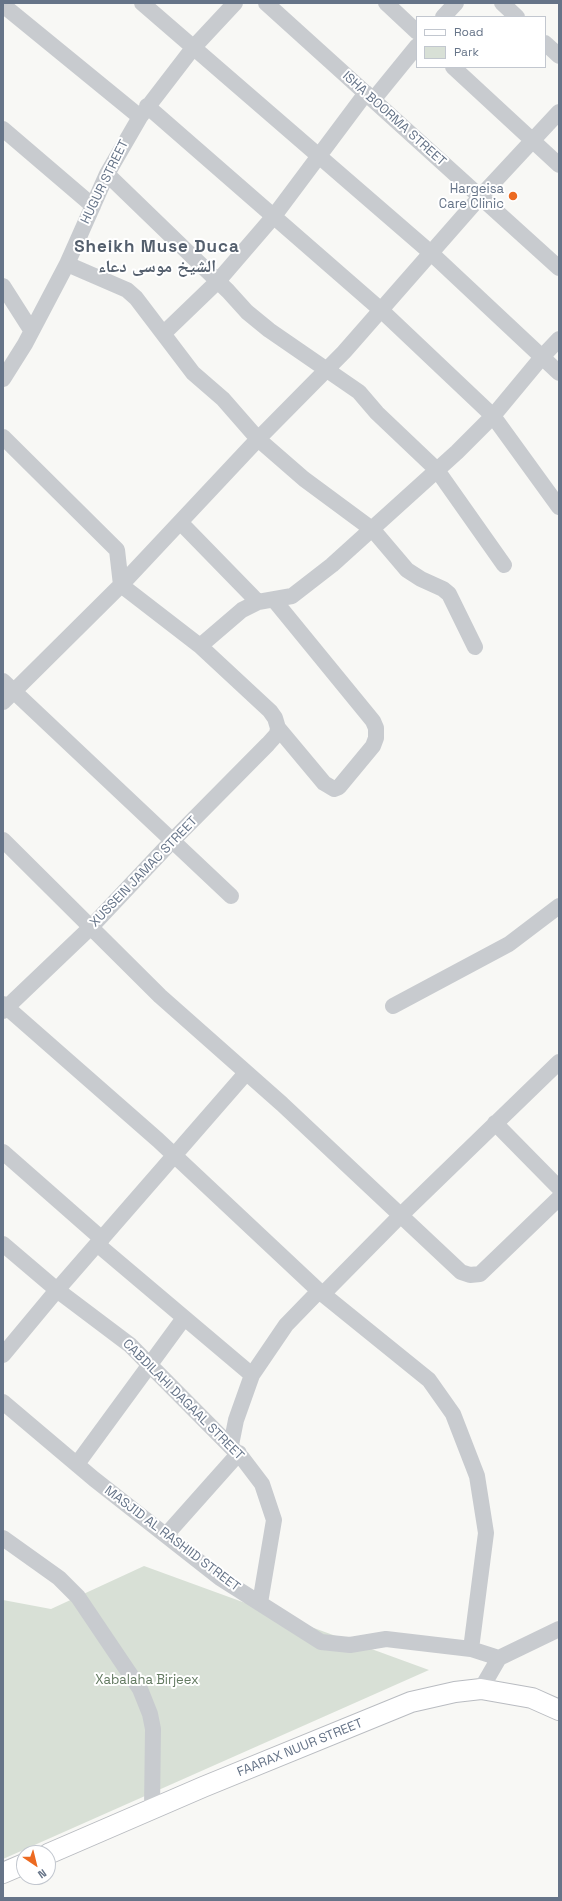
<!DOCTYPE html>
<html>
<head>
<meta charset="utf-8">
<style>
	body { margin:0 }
	#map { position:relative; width:562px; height:1901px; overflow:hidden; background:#f8f8f5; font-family:"Space Grotesk",sans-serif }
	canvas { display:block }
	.frame { position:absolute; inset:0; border:4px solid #667488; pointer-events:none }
	.legend { position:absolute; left:416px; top:16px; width:130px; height:52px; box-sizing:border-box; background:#fff; border:1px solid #c2c7cf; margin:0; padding:5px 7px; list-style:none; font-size:12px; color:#667488 }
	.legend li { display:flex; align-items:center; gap:8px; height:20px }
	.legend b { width:20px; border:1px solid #c2c7cf }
	.north { position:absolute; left:16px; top:1845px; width:40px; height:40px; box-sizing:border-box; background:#fff; border:1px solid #c2c7cf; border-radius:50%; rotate:145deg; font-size:11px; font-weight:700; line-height:16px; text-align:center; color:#667488 }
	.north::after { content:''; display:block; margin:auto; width:14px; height:18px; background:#ec6a21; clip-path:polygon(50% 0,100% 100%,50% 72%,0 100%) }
</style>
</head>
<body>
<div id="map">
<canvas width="562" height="1901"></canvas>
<div class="frame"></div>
<ul class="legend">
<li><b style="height:5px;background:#fff"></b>Road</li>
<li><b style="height:11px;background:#d8e0d6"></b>Park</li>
</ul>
<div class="north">N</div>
</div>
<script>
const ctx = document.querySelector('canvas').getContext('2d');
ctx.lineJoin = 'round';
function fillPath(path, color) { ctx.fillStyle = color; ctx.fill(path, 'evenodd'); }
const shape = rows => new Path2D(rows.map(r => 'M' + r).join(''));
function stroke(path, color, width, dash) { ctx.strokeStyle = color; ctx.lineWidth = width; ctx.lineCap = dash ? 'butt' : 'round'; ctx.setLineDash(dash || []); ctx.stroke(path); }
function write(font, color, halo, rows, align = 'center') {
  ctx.font = font + ' "Space Grotesk","Noto Naskh Arabic",sans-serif'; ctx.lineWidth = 4; ctx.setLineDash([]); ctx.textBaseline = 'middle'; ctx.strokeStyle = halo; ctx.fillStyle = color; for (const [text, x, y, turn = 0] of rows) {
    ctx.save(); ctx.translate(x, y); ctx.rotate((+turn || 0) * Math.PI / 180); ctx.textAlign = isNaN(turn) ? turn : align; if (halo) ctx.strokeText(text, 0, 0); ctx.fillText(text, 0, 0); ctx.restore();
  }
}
const green = shape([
	[144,1566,429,1670,3,1859,3,1600,51,1609]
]);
const minor = shape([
	[142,3,431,253,559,373],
	[266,3,559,268],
	[386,3,417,32],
	[502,3,517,17],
	[3,5,140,117],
	[443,17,456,3],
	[545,43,559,56],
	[453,67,559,165],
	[373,100,417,46],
	[147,106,381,310,493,416,559,507],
	[3,129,93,206],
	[107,174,228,291,247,312,269,330,359,392,377,413,437,470,504,565],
	[67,264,127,290,136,298,193,373,223,399,258,439,304,479,373,530,407,570,421,579,443,589,449,594,475,647],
	[3,286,31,330],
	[164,333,218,281,274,216,366,93],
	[3,379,25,344,67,264,107,174,140,117,193,48,235,3],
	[3,437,117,550,121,585,200,646,270,711,275,718,278,728,324,783,334,789,339,787,373,746,376,738,376,728,373,721,274,600],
	[180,522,258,602],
	[200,646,242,610,258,602,292,596,332,565,457,452,493,416,542,357,559,339],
	[3,681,231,896],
	[3,702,121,585,258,439,344,352,480,197,559,112],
	[3,840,160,996,282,1104,461,1272,470,1275,480,1274,559,1198],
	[3,1004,158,1140,319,1291,429,1380,453,1414,477,1476,486,1533,471,1649],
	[393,1006,509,944,559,906],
	[3,1011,91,927,173,840,268,744,277,734,278,728],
	[495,1123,559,1188],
	[3,1152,102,1239],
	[3,1244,57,1290,130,1345,243,1459,262,1484,274,1520,260,1603],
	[97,1244,252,1375],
	[323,1294,401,1215,559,1062],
	[3,1355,57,1290,246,1073],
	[3,1402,94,1479,220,1578,321,1642,350,1645,386,1639,471,1649,499,1658],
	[231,1445,236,1420,252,1375,286,1325,319,1291],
	[77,1464,184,1318],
	[166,1535,239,1453],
	[3,1538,59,1578,78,1597,140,1689,150,1714,153,1729,152,1809],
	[499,1658,559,1629],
	[481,1689,499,1658]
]);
const major = shape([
	[48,1854,203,1787,411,1702,455,1692,481,1689,532,1698,559,1710],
	[3,1873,24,1864]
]);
const markers = [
	[513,196,5,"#ec6a21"]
];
const streetNames = [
	["ISHA BOORMA STREET",394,119,42],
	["HUGUR STREET",105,182,-64],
	["XUSSEIN JAMAC STREET",144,872,-46],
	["CABDILAHI DAGAAL STREET",183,1400,45],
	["MASJID AL RASHIID STREET",172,1539,37],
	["FAARAX NUUR STREET",300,1748,-22]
];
const poiNames = [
	["Hargeisa",504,189],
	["Care Clinic",504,204]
];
const parkNames = [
	["Xabalaha Birjeex",147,1680]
];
const districtNames = [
	["Sheikh Muse Duca",157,247],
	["الشيخ موسى دعاء",157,267]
];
fillPath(green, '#d8e0d6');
stroke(major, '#b9bcc1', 22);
stroke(minor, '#c8cbcf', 16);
stroke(major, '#fff', 20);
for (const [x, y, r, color] of markers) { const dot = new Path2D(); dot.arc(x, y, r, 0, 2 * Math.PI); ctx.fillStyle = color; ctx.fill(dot); stroke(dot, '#fff', 1.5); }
write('13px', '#667488', '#fff', streetNames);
write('13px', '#667488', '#fff', poiNames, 'right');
write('13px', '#637a61', '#fff', parkNames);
ctx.letterSpacing = '1px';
write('bold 17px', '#545f6d', '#fff', districtNames);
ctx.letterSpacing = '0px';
</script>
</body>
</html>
